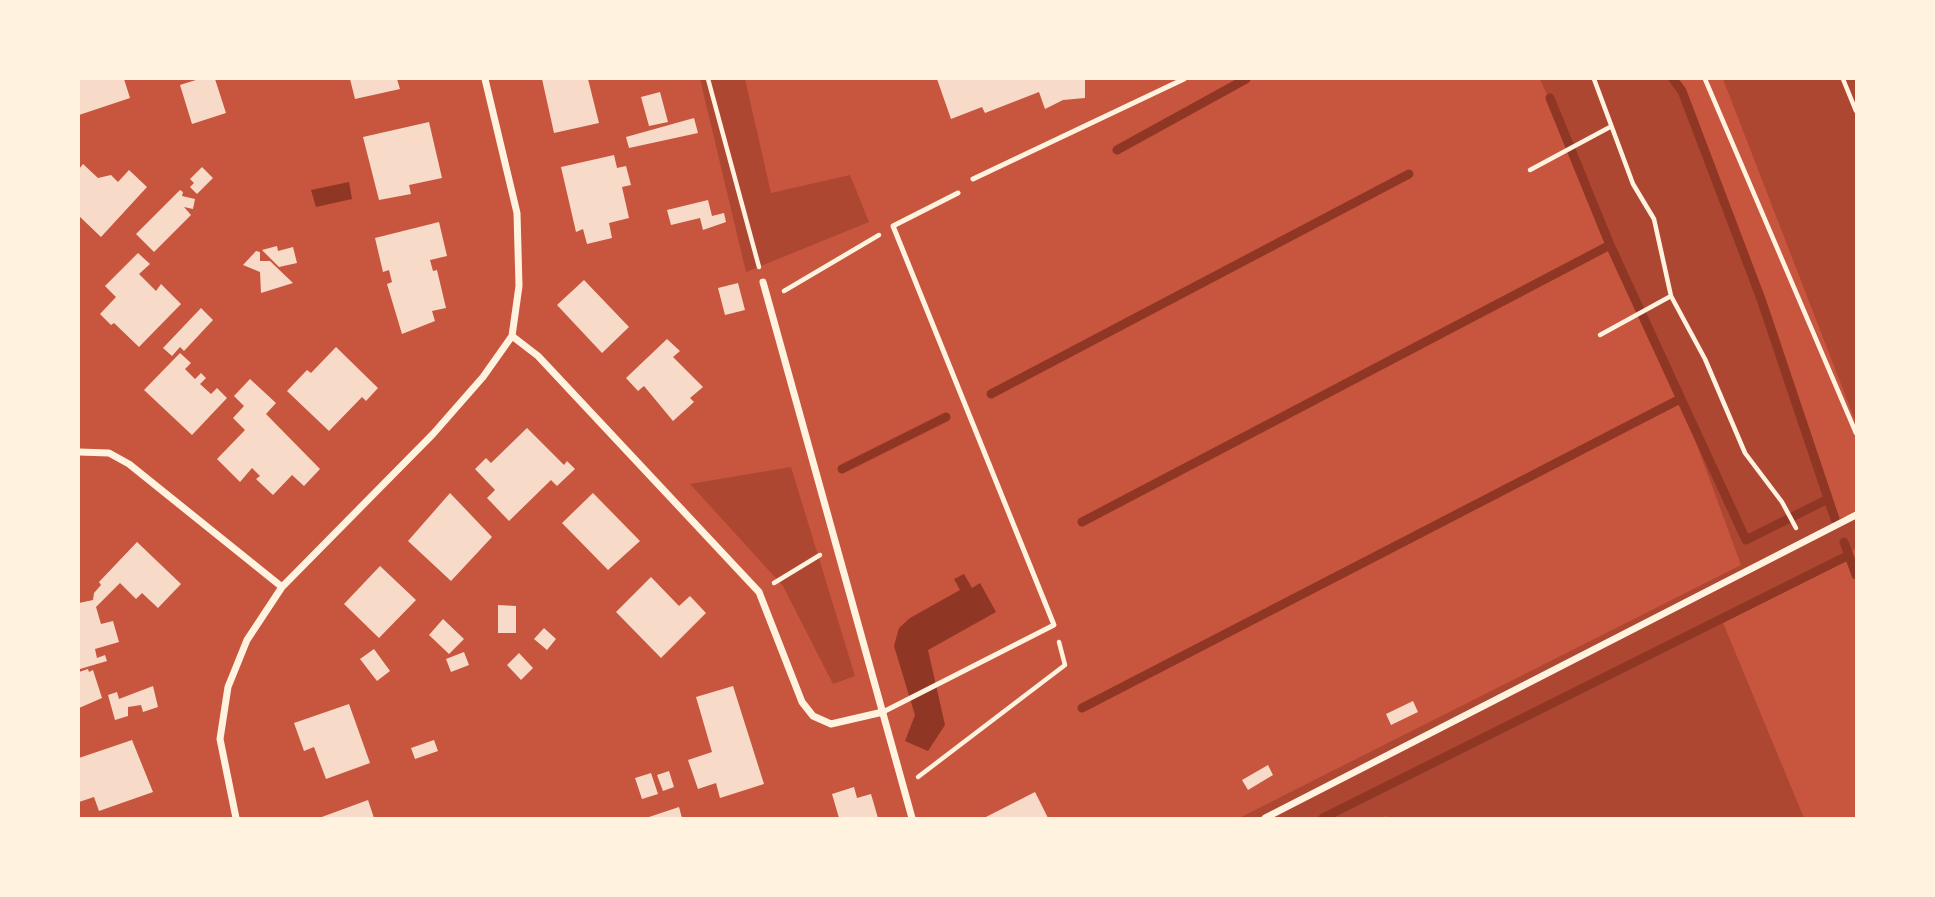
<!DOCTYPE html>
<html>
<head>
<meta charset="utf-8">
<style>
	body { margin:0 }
	#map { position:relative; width:1935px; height:897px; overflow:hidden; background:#c8553d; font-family:"Source Sans 3",sans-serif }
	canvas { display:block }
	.frame { position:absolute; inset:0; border:80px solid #fff3e0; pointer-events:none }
</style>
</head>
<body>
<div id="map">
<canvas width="1935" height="897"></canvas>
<div class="frame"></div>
</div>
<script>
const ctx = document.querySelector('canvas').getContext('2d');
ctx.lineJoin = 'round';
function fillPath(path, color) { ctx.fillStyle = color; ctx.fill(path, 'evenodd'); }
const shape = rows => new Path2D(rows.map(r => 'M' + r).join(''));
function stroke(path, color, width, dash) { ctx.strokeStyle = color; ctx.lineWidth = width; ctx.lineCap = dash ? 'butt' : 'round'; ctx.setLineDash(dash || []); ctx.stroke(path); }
const green = shape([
	[700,79,745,79,771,193,850,175,869,222,746,272],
	[1540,79,1673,79,1682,91,1761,299,1835,519,1856,515,1856,547,1849,555,1721,618,1804,818,1390,818,1386,816,1381,818,1239,818,1741,565,1680,399],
	[1723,79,1856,79,1856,423],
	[791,467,855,676,833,684,783,586,690,484]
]);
const water = shape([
	[349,182,352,199,316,207,311,190],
	[964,574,972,588,980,583,996,612,928,650,945,725,928,751,905,741,915,715,894,646,899,628,910,618,960,590,954,579]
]);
const stream = shape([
	[1673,79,1682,91,1761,299,1835,519],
	[1550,98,1610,245,1746,540,1828,499],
	[1117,150,1246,79],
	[991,394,1409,174],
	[842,469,946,417],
	[1082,522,1610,245],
	[1844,542,1856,575],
	[1082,708,1680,399],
	[1323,818,1849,555]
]);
const building = shape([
	[79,79,124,79,130,98,79,115],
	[199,79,215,79,226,113,192,124,180,85],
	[350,79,397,79,400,89,355,99],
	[542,79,588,79,599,123,554,133],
	[937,79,1085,79,1085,98,1063,100,1045,109,1039,92,985,113,982,107,951,119],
	[660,92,668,122,649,126,641,97],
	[694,118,698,133,629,148,626,137],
	[429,122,442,178,409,185,411,194,379,200,363,137],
	[614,155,617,168,626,166,631,185,622,187,629,218,609,223,612,238,587,244,583,229,576,232,561,167],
	[83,164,98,178,111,175,118,182,129,170,147,187,101,237,79,216,79,169],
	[202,167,213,178,197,194,190,187,194,183,190,179],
	[180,190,183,192,182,196,195,199,193,209,184,207,191,215,154,252,136,234],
	[708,200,712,216,724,213,726,222,703,230,700,218,671,225,667,210],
	[439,222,447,256,430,260,433,271,437,270,446,308,432,311,435,321,402,334,387,284,392,282,389,270,383,272,375,238],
	[277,246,278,251,293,247,297,263,279,267,262,250],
	[256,251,260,252,260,261,270,261,293,283,261,293,260,272,243,265],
	[138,253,150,264,139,274,156,291,161,284,181,304,139,347,114,323,111,325,100,314,116,297,105,286],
	[584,280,629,327,602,353,557,305],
	[738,283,745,310,725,315,718,288],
	[201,308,213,320,184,351,180,347,172,356,163,348],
	[667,339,680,351,673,357,703,387,690,398,694,402,673,421,644,386,638,391,626,378],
	[336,347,378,388,366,401,362,397,329,431,287,391,307,370,311,373],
	[180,353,191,363,185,369,195,379,201,373,206,378,200,384,211,394,217,388,227,398,192,435,144,390],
	[250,379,276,403,266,414,320,469,304,486,292,475,273,495,256,479,260,476,252,468,240,482,217,459,245,430,233,418,244,406,234,396],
	[527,428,564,465,567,461,575,469,557,486,551,480,509,521,487,498,495,490,475,469,486,458,491,463],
	[450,493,492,537,451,581,408,541],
	[593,493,640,541,608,570,562,523],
	[137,542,181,584,158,608,142,593,136,599,120,583,96,607,101,624,113,621,119,642,95,649,97,658,105,655,107,661,80,669,79,603,93,600,94,593,101,585,99,582],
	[380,566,416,600,379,638,344,604],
	[651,577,679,606,690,596,706,613,661,658,616,612],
	[498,605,516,606,516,633,498,633],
	[443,619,464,639,449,654,429,635],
	[544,628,556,639,547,650,534,639],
	[374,649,390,671,377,681,360,659],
	[464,652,469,665,451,672,446,659],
	[519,653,533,668,521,680,507,665],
	[88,669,89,672,93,670,102,698,79,708,79,672],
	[153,686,158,707,143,712,141,705,128,707,128,716,115,720,108,695,117,692,119,699],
	[733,686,764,784,720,798,716,783,698,789,688,760,712,752,696,697],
	[1413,701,1418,712,1391,725,1386,714],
	[349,704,370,763,326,779,314,747,304,751,294,723],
	[132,740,153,792,99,811,94,797,79,802,79,758],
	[434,740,438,751,415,759,411,748],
	[1268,765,1273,775,1248,790,1242,780],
	[669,771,674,787,663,791,657,775],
	[651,773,658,794,642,799,635,778],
	[854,787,857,798,871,794,878,818,839,818,832,794],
	[1035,792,1048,818,984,818],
	[368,800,374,818,319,818],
	[679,807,682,818,646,818]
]);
const path = shape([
	[708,79,759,267],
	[1594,79,1633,184,1654,219,1671,296,1705,359,1745,453,1782,502,1796,528],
	[1705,79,1856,433],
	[1843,79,1856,111],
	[1530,170,1610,127],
	[784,291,879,235],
	[1600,335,1671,296],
	[774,583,820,555],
	[918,777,1065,665,1059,642]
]);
const service = shape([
	[973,179,1184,79],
	[883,712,1054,625,893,226,958,193]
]);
const minor = shape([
	[763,282,912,818],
	[512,336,538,356,759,592,802,702,813,716,831,724,883,712],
	[79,452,109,453,129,464,282,587],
	[236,818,220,739,228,687,247,640,282,587,433,434,483,377,512,336,519,286,517,213,485,79],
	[1265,818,1856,515]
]);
fillPath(green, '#ae4732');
fillPath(water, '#8f3625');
stroke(stream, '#8f3625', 9);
fillPath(building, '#f7dbc8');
stroke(path, '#fff3e0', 4.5);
stroke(service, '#fff3e0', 5);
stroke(minor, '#fff3e0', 7);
</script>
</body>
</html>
